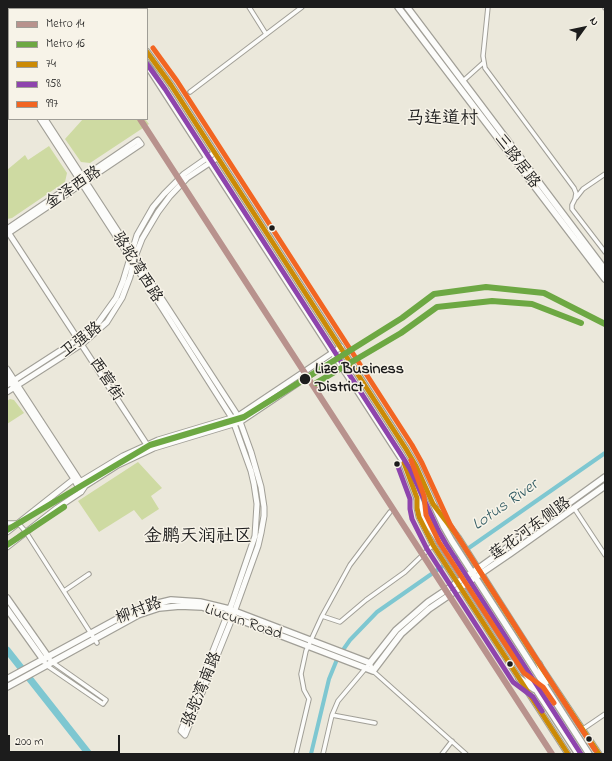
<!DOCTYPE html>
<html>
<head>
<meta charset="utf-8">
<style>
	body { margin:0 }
	#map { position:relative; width:612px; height:761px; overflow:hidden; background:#ebe8db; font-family:"Indie Flower",sans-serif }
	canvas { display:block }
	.frame { position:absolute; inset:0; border:8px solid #1c1c1c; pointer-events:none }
	.legend { position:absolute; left:8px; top:8px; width:140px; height:112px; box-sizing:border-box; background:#f7f3e8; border:1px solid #9f9d96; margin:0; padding:5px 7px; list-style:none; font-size:12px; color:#1c1c1c }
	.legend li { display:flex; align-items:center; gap:8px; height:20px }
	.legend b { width:20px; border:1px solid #9f9d96 }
	.north { position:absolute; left:564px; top:8px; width:40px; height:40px; -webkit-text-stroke:3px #f7f3e8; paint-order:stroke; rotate:57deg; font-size:11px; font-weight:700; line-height:16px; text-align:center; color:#1c1c1c }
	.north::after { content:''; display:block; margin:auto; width:14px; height:18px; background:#1c1c1c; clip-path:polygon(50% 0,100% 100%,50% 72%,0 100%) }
	.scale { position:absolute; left:8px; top:735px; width:112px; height:18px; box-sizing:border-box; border:2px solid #1c1c1c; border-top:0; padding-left:5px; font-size:12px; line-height:14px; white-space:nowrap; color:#1c1c1c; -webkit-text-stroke:3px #f7f3e8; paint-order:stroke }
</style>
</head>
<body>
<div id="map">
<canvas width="612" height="761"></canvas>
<div class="frame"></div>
<ul class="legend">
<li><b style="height:5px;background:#b8928d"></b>Metro 14</li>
<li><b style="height:5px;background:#6da843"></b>Metro 16</li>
<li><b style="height:5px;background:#cb8a06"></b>74</li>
<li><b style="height:5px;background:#8e44ad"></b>958</li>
<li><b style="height:5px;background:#f26522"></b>997</li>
</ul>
<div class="north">N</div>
<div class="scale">200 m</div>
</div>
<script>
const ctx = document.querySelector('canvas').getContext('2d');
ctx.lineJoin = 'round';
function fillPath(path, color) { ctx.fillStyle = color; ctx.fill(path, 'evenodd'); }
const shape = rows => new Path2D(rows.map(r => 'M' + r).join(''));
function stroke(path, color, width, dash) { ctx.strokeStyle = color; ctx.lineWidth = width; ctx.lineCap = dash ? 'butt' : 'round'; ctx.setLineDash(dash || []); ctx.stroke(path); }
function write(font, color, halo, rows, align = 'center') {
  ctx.font = font + ' "Indie Flower","LXGW WenKai TC",sans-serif'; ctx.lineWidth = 3; ctx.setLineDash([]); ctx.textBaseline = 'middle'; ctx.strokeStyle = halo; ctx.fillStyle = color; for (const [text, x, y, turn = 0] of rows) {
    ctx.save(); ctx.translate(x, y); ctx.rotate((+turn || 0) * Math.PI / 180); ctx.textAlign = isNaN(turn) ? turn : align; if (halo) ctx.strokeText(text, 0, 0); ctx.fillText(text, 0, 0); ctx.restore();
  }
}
const green = shape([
	[83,119,145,119,149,124,90,163,81,162,65,139],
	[49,146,67,173,65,182,12,218,7,219,7,170,25,155,28,160],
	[10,399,14,400,24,413,7,424,7,401],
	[138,462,162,488,151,496,159,509,142,520,134,510,99,532,78,501]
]);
const canal = shape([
	[311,754,329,679,338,657,350,640,377,612,605,453]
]);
const river = shape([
	[7,650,89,754]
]);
const street = shape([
	[249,7,266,34],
	[488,7,483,56,485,68,574,188,576,193,575,199,572,205,572,209,605,252],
	[605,7,605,8],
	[463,81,483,63],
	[190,92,302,7],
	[576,198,583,189,605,174],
	[574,508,605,555],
	[7,523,18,523,26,532,97,643],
	[64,591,89,574],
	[322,616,340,622,366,600,405,572,433,545],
	[370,663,373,671,466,754],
	[46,665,103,704,106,700,52,662],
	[332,715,375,723],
	[583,729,605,714],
	[296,754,309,699,304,690,301,674,306,651,322,616,350,565,390,512],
	[323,754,332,715,338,701,370,663],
	[442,754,452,741]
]);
const secondary = shape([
	[7,62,9,65],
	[7,70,9,73],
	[7,113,9,112],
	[40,119,134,264,232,418,251,471,254,484,257,504,255,536,232,603,181,731,185,735,231,621,258,546,261,533,264,516,264,507,261,487,251,452,238,416,45,119],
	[7,229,138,140,141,144,7,234],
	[8,232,149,448],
	[7,369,80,481],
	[7,377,74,479,81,492],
	[7,385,78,339,98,323,116,298,123,281,137,235,153,207,164,194,184,174,214,153],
	[7,392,82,344,107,322,122,298,130,277,135,257,142,239,158,212,170,196,187,178,217,158],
	[417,499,417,508,419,517,433,545,568,754],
	[438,510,458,537,539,664,599,754],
	[7,532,74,479,80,482,123,456,158,440,238,416,341,347],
	[7,547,57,508,81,492,85,486,118,465,154,448,240,422,344,352]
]);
const primary = shape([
	[84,7,86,9],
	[108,7,109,9],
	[398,7,605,279],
	[407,7,605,270],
	[147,52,171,85,406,449,416,466,444,527,452,541,589,754],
	[147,65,403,461,426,521,578,754],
	[7,598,49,658],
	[7,609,44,661],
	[539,664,546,682],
	[519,678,534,689],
	[7,679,130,612,146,606,171,600,200,602,229,609,370,663,396,630,428,602,479,568,605,477],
	[7,687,138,615,159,608,180,606,202,607,227,615,373,671,401,634,429,609,511,553,605,486]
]);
const bus1 = shape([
	[147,52,171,85,406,449,416,466,433,504,458,537,539,664,599,754],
	[404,463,417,498,417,508,419,517,433,545,568,754]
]);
const bus2 = shape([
	[147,64,165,89,400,453,410,469,438,530,446,544,581,754],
	[397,464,410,499,410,509,412,519,427,549,513,682,533,697,542,711]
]);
const bus3 = shape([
	[153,48,177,81,412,445,422,463,450,524,458,537,595,750],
	[411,460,424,496,426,515,439,542,524,673,543,687,554,703]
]);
const metro1 = shape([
	[140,119,552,754]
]);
const metro2 = shape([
	[316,383,401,333,437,307,492,301,532,304,581,323],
	[7,530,150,445,244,417,402,318,434,294,486,287,544,293,605,324],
	[7,545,64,507]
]);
const markers = [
	[272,228,3.5,"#1c1c1c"],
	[305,379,6,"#1c1c1c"],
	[397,464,3.5,"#1c1c1c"],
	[510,664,3.5,"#1c1c1c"],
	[589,739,3.5,"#1c1c1c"]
];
const streetNames = [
	["三路居路",516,162,53],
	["金泽西路",74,189,-34],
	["骆驼湾西路",136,268,58],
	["卫强路",82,341,-37],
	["西营街",105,380,57],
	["莲花河东侧路",531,530,-36],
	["柳村路",139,612,-21],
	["Liucun Road",243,623,19],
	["骆驼湾南路",203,690,-68]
];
const stopNames = [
	["Lize Business",315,370],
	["District",315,388]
];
const waterNames = [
	["Lotus River",506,506,-35]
];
const quarterNames = [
	["马连道村",442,120],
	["金鹏天润社区",198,538]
];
fillPath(green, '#cedaa2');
stroke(canal, '#7ec7d1', 4);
stroke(river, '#7ec7d1', 7);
stroke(street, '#a19f97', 5.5);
stroke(secondary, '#a19f97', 7);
stroke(primary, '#a19f97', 8);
stroke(street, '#fcfcfa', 3.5);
stroke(secondary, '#fcfcfa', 5);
stroke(primary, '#fcfcfa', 5.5);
stroke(bus1, '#cb8a06', 5);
stroke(bus2, '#8e44ad', 5);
stroke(bus3, '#f26522', 5);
stroke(metro1, '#b8928d', 6);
stroke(metro2, '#6da843', 6);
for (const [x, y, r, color] of markers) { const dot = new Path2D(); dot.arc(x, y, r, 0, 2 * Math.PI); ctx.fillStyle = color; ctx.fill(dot); stroke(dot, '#f7f3e8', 1.5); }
write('16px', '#1c1c1c', '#f7f3e8', streetNames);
write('bold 16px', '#1c1c1c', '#f7f3e8', stopNames, 'left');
write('italic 17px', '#315b63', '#f7f3e8', waterNames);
write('18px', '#1c1c1c', '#f7f3e8', quarterNames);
</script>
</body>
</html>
